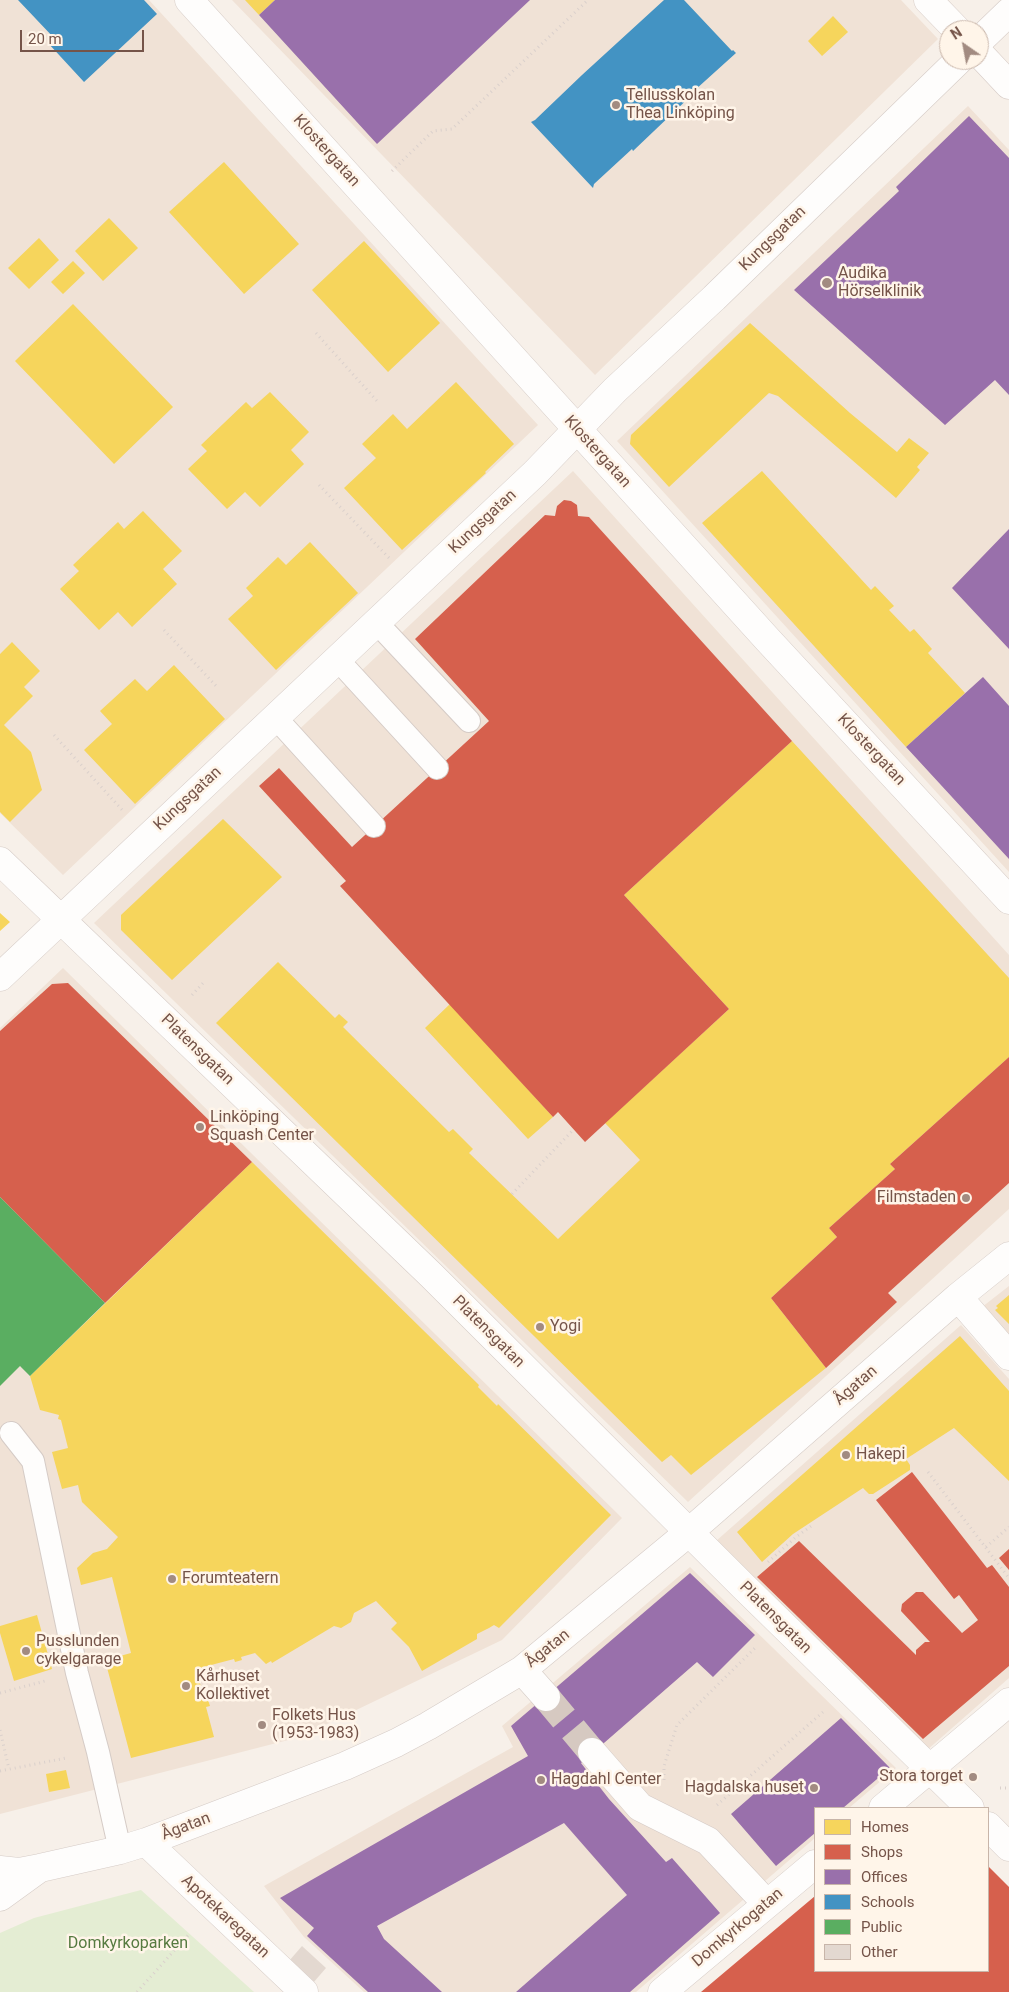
<!DOCTYPE html>
<html>
<head>
<meta charset="utf-8">
<style>
	body { margin:0 }
	#map { position:relative; width:1009px; height:1992px; overflow:hidden; background:#f7f0e9; font-family:Roboto,sans-serif }
	canvas { display:block }
	.legend { position:absolute; left:814px; top:1807px; width:175px; height:165px; box-sizing:border-box; background:#fff5e9; border:1px solid #c8b5a9; margin:0; padding:6px 9px; list-style:none; font-size:15px; color:#755449 }
	.legend li { display:flex; align-items:center; gap:10px; height:25px }
	.legend b { width:25px; border:1px solid #c8b5a9 }
	.north { position:absolute; left:939px; top:20px; width:50px; height:50px; box-sizing:border-box; background:#fff5e9; border:1px solid #c8b5a9; border-radius:50%; rotate:327deg; font-size:14px; font-weight:700; line-height:20px; text-align:center; color:#755449 }
	.north::after { content:''; display:block; margin:auto; width:18px; height:22px; background:#a28b81; clip-path:polygon(50% 0,100% 100%,50% 72%,0 100%) }
	.scale { position:absolute; left:20px; top:30px; width:124px; height:22px; box-sizing:border-box; border:2px solid #755449; border-top:0; padding-left:6px; font-size:15px; line-height:18px; white-space:nowrap; color:#755449; -webkit-text-stroke:4px #fff5e9; paint-order:stroke }
</style>
</head>
<body>
<div id="map">
<canvas width="1009" height="1992"></canvas>
<ul class="legend">
<li><b style="height:14px;background:#f6d55c"></b>Homes</li>
<li><b style="height:14px;background:#d6604d"></b>Shops</li>
<li><b style="height:14px;background:#9970ab"></b>Offices</li>
<li><b style="height:14px;background:#4393c3"></b>Schools</li>
<li><b style="height:14px;background:#5aae61"></b>Public</li>
<li><b style="height:14px;background:#e3d8d0"></b>Other</li>
</ul>
<div class="north">N</div>
<div class="scale">20 m</div>
</div>
<script>
const ctx = document.querySelector('canvas').getContext('2d');
ctx.lineJoin = 'round';
function fillPath(path, color) { ctx.fillStyle = color; ctx.fill(path, 'evenodd'); }
const shape = rows => new Path2D(rows.map(r => 'M' + r).join(''));
function stroke(path, color, width, dash) { ctx.strokeStyle = color; ctx.lineWidth = width; ctx.lineCap = dash ? 'butt' : 'round'; ctx.setLineDash(dash || []); ctx.stroke(path); }
function write(font, color, halo, rows, align = 'center') {
  ctx.font = font + ' Roboto,sans-serif'; ctx.lineWidth = 5; ctx.setLineDash([]); ctx.textBaseline = 'middle'; ctx.strokeStyle = halo; ctx.fillStyle = color; for (const [text, x, y, turn = 0] of rows) {
    ctx.save(); ctx.translate(x, y); ctx.rotate((+turn || 0) * Math.PI / 180); ctx.textAlign = isNaN(turn) ? turn : align; if (halo) ctx.strokeText(text, 0, 0); ctx.fillText(text, 0, 0); ctx.restore();
  }
}
const residential = shape([
	[0,0,149,0,538,425,63,875,0,813],
	[232,0,901,0,938,39,595,375],
	[968,106,1009,150,1009,872,617,441],
	[573,471,1009,955,1009,1209,688,1502,94,923],
	[63,968,622,1518,502,1640,300,1737,0,1814,0,1028],
	[1009,1286,1009,1338,982,1307],
	[961,1325,1009,1379,1009,1678,926,1751,716,1541],
	[690,1567,896,1768,849,1808,815,1808,815,1838,636,1992,364,1992,304,1937,264,1886,513,1747,502,1726]
]);
const green = shape([
	[141,1890,254,1992,0,1992,0,1933,34,1918]
]);
const homes = shape([
	[245,0,275,0,259,15],
	[833,16,848,32,822,56,808,41],
	[224,162,299,244,244,294,169,212],
	[109,218,138,248,103,281,75,251],
	[39,238,59,260,29,289,8,268],
	[364,241,440,323,388,372,312,290],
	[73,261,85,273,63,294,51,282],
	[73,304,173,407,114,464,15,361],
	[750,323,850,413,897,452,909,438,929,453,917,467,920,470,896,498,778,396,769,393,669,487,630,444,631,435],
	[456,382,514,444,485,472,486,473,402,550,344,488,376,458,362,444,393,414,407,429],
	[270,392,309,432,291,450,304,464,260,507,245,492,227,509,188,469,207,451,201,445,246,402,252,408],
	[762,471,871,590,875,586,894,606,889,610,910,632,914,629,932,649,928,653,965,693,906,747,702,523],
	[143,511,182,551,163,569,177,584,132,627,118,612,99,630,60,589,79,571,73,565,118,522,124,529],
	[310,542,358,593,276,670,228,619,253,596,246,588,278,557,286,565],
	[12,642,40,671,24,687,33,696,4,725,31,752,42,790,10,822,0,812,0,654],
	[174,665,225,719,135,804,84,750,112,724,100,711,135,679,147,691],
	[792,741,1009,978,1009,1057,890,1164,895,1169,829,1228,837,1237,771,1298,826,1368,691,1475,671,1455,662,1462,216,1023,278,962,335,1018,339,1014,348,1022,343,1027,449,1132,453,1129,473,1149,469,1153,558,1239,640,1160,605,1123,729,1009,624,895],
	[223,819,282,877,172,980,121,930,121,915],
	[0,913,10,922,0,931],
	[450,1004,553,1117,528,1139,425,1028],
	[252,1162,479,1385,478,1387,497,1406,498,1404,611,1515,499,1628,494,1625,489,1628,477,1634,477,1639,422,1671,409,1647,391,1629,397,1623,376,1601,354,1613,351,1622,341,1628,334,1626,272,1663,271,1661,266,1664,255,1653,241,1657,242,1660,235,1662,234,1659,196,1669,204,1698,207,1697,210,1706,206,1707,214,1737,131,1758,105,1660,131,1653,112,1577,81,1585,77,1568,93,1553,107,1549,118,1537,82,1502,78,1485,62,1489,52,1452,68,1448,61,1420,58,1419,59,1415,40,1410,30,1376],
	[1009,1295,1009,1324,995,1310,998,1308,996,1306],
	[960,1336,1009,1391,1009,1481,954,1428,906,1459,910,1465,910,1470,873,1494,869,1494,863,1488,793,1534,762,1562,737,1532],
	[37,1615,52,1669,14,1681,0,1633,0,1626],
	[66,1770,70,1788,49,1792,46,1774]
]);
const shops = shape([
	[564,500,571,501,577,505,578,516,589,517,792,741,624,895,729,1009,585,1142,558,1112,553,1117,340,886,346,881,259,786,279,768,352,847,489,721,415,639,545,515,555,516,557,506],
	[68,983,252,1162,105,1303,0,1197,0,1031,52,984],
	[1009,1057,1009,1183,888,1293,897,1302,826,1368,771,1298,837,1237,829,1228,895,1169,890,1164],
	[912,1472,987,1568,992,1565,1009,1587,1009,1666,923,1739,757,1577,799,1541,916,1655,916,1650,925,1642,930,1642,901,1611,902,1604,916,1592,923,1592,962,1633,978,1620,959,1595,954,1599,876,1500],
	[1009,1549,1009,1570,999,1558],
	[988,1866,1009,1887,1009,1992,701,1992,815,1896,815,1971,988,1971]
]);
const offices = shape([
	[275,0,530,0,377,144,259,15],
	[969,116,1009,158,1009,395,995,380,945,425,794,290,899,191,896,187],
	[1009,529,1009,649,952,588],
	[983,677,1009,706,1009,859,906,747],
	[690,1573,755,1635,713,1677,697,1662,581,1763,609,1799,666,1862,672,1858,720,1913,630,1992,516,1992,627,1895,564,1823,377,1926,384,1939,442,1992,368,1992,307,1936,314,1928,280,1898,528,1756,511,1726],
	[841,1718,890,1768,843,1808,815,1808,815,1833,776,1866,731,1814]
]);
const schools = shape([
	[18,0,144,0,157,14,84,82,48,43,54,38],
	[664,0,684,0,732,51,733,50,736,53,695,90,696,91,633,151,632,149,594,184,593,188,531,122,535,120,582,75]
]);
const public = shape([
	[0,1197,105,1303,30,1376,20,1366,0,1386]
]);
const building = shape([
	[302,1946,326,1968,313,1983,289,1961]
]);
const streetTunnel = shape([
	[546,1697,592,1752]
]);
const path = shape([
	[392,171,433,131,452,129,588,0],
	[316,333,377,401],
	[319,485,391,560],
	[164,630,218,688],
	[54,735,124,812],
	[192,995,204,982],
	[512,1194,574,1129],
	[928,1472,1009,1578],
	[986,1547,1009,1527],
	[768,1562,796,1537,814,1524],
	[0,1693,45,1681],
	[0,1730,9,1769],
	[0,1771,66,1758],
	[664,1780,664,1766,677,1725,755,1648],
	[1000,1788,1009,1788],
	[717,1805,823,1712],
	[137,1992,190,1933]
]);
const lane = shape([
	[376,622,469,721],
	[337,659,437,768],
	[275,717,374,826],
	[11,1433,33,1461,77,1673,98,1752,120,1850]
]);
const street = shape([
	[189,0,768,640,1009,900],
	[979,41,1009,12],
	[0,861,431,1275,743,1586,970,1808],
	[0,977,535,473,615,390,714,298,959,60],
	[958,1297,1009,1356],
	[522,1670,546,1697],
	[592,1752,640,1807,708,1841,767,1904],
	[883,1808,1009,1702],
	[988,1826,1009,1847],
	[146,1842,304,1992],
	[0,1870,19,1872,40,1868],
	[0,1897,40,1868,120,1850,146,1842,345,1766,396,1743,428,1726,522,1670,688,1533,958,1297,1009,1256],
	[662,1992,815,1864]
]);
const secondary = shape([
	[928,0,957,30],
	[979,53,1009,85]
]);
const markers = [
	[616,105,5,"#a28b81"],
	[827,283,6,"#a28b81"],
	[200,1127,5,"#a28b81"],
	[966,1198,5,"#a28b81"],
	[540,1327,5,"#a28b81"],
	[846,1455,5,"#a28b81"],
	[172,1579,5,"#a28b81"],
	[26,1651,5,"#a28b81"],
	[186,1686,5,"#a28b81"],
	[262,1725,5,"#a28b81"],
	[973,1777,5,"#a28b81"],
	[541,1780,5,"#a28b81"],
	[814,1788,5,"#a28b81"]
];
const poiNames = [
	["Tellusskolan",626,96],
	["Thea Linköping",626,114],
	["Audika",838,274],
	["Hörselklinik",838,292],
	["Linköping",210,1118],
	["Squash Center",210,1136],
	["Filmstaden",956,1198,"right"],
	["Yogi",550,1327],
	["Hakepi",856,1455],
	["Forumteatern",182,1579],
	["Pusslunden",36,1642],
	["cykelgarage",36,1660],
	["Kårhuset",196,1677],
	["Kollektivet",196,1695],
	["Folkets Hus",272,1716],
	["(1953-1983)",272,1734],
	["Stora torget",963,1777,"right"],
	["Hagdahl Center",551,1780],
	["Hagdalska huset",804,1788,"right"]
];
const streetNames = [
	["Klostergatan",326,151,48],
	["Kungsgatan",773,239,-44],
	["Klostergatan",597,452,48],
	["Kungsgatan",483,522,-43],
	["Klostergatan",871,750,47],
	["Kungsgatan",188,799,-43],
	["Platensgatan",197,1050,44],
	["Platensgatan",488,1332,45],
	["Ågatan",856,1386,-41],
	["Platensgatan",775,1618,45],
	["Ågatan",548,1649,-39],
	["Ågatan",186,1827,-21],
	["Apotekaregatan",225,1917,43],
	["Domkyrkogatan",738,1928,-40]
];
const parkNames = [
	["Domkyrkoparken",128,1944]
];
fillPath(residential, '#f0e2d6');
fillPath(green, '#e4edd3');
fillPath(homes, '#f6d55c');
fillPath(shops, '#d6604d');
fillPath(offices, '#9970ab');
fillPath(schools, '#4393c3');
fillPath(public, '#5aae61');
fillPath(building, '#e3d8d0');
stroke(streetTunnel, '#d6c9c1', 28, [28, 14]);
stroke(lane, '#d5cbc6', 24);
stroke(street, '#d5cbc6', 29);
stroke(secondary, '#d6cbc6', 29);
stroke(path, '#dad0cc', 3, [1, 4]);
stroke(lane, '#fefdfc', 22);
stroke(street, '#fefdfc', 28);
stroke(secondary, '#fefdfc', 28);
for (const [x, y, r, color] of markers) { const dot = new Path2D(); dot.arc(x, y, r, 0, 2 * Math.PI); ctx.fillStyle = color; ctx.fill(dot); stroke(dot, '#fff5e9', 2); }
write('16px', '#755449', '#fff5e9', poiNames, 'left');
write('16px', '#755449', '#fff5e9', streetNames);
write('16px', '#577b41', '#fff5e9', parkNames);
</script>
</body>
</html>
